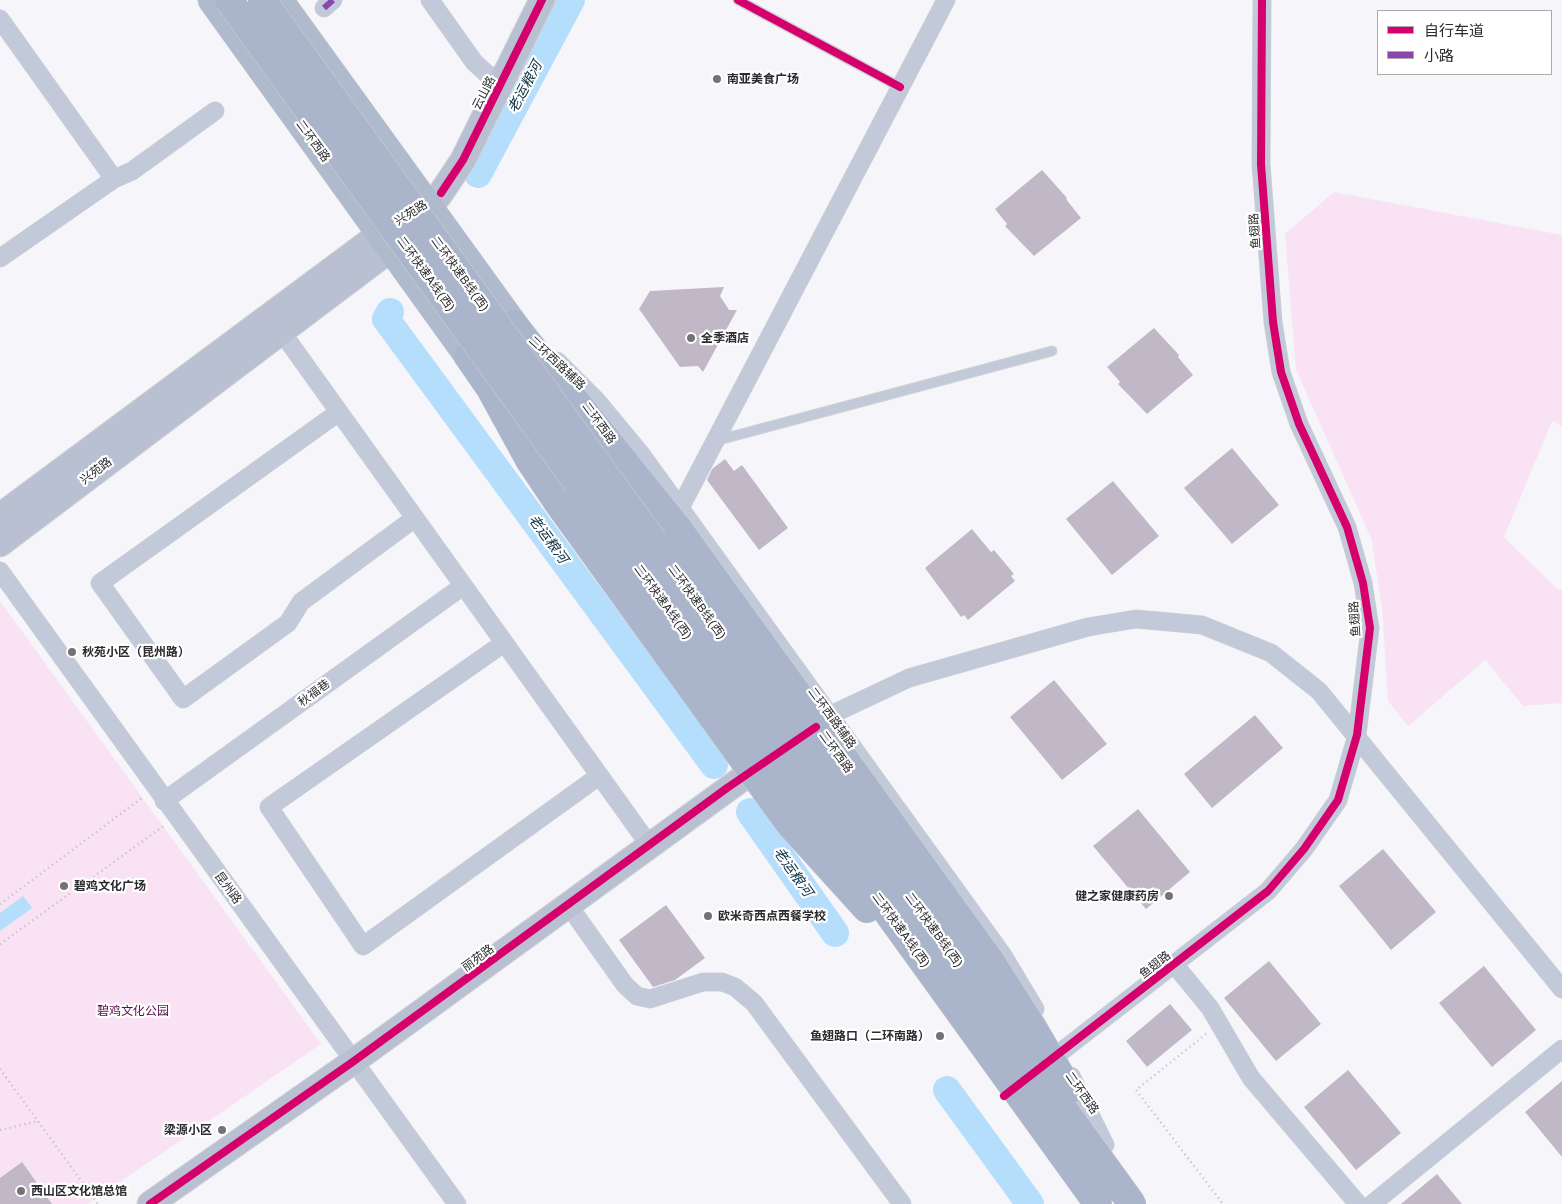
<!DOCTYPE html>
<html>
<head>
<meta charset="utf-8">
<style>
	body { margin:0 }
	#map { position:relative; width:1562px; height:1204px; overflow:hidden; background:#f6f6fa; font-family:"Golos Text","Noto Sans SC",sans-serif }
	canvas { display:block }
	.legend { position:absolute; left:1377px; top:10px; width:175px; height:65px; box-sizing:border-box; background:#fff; border:1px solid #ababac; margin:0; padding:6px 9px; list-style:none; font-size:15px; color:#2c2c2f }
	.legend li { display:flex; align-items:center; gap:10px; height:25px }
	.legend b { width:25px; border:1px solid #ababac }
</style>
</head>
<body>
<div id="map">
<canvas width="1562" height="1204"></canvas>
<ul class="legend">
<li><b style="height:6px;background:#d6006c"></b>自行车道</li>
<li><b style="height:6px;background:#8e44ad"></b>小路</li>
</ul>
</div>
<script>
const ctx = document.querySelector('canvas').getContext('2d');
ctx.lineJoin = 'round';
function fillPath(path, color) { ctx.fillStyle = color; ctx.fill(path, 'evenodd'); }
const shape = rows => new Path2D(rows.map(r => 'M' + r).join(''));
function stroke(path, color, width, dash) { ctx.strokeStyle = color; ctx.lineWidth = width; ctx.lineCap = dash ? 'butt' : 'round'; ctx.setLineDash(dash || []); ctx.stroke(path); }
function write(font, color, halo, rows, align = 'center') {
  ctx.font = font + ' "Golos Text","Noto Sans SC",sans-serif'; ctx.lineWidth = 4.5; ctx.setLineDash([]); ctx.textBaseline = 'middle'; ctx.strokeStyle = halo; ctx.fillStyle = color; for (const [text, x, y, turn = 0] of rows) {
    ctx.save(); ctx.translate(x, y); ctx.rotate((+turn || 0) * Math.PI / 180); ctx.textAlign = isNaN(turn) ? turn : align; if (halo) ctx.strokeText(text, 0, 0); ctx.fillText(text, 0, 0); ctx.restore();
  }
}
const green = shape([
	[1334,192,1562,235,1562,426,1552,421,1504,537,1556,588,1562,590,1562,703,1523,706,1485,660,1408,726,1388,701,1382,607,1371,538,1296,370,1285,234],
	[0,601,321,1044,88,1204,0,1204]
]);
const water = shape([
	[23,896,32,908,0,931,0,913]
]);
const river = shape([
	[478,174,571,0],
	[390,312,386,319,714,765],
	[750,812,835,933],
	[947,1090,1030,1204]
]);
const building = shape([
	[1042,170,1067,198,1066,199,1081,218,1034,256,1005,226,1007,224,995,209],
	[724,287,720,296,729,310,737,310,703,372,698,366,680,367,639,309,650,291],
	[1154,328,1179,355,1178,357,1193,375,1147,414,1118,384,1120,382,1107,367],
	[1232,448,1279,505,1232,544,1184,488],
	[725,459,734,471,742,465,788,528,759,550,707,480,712,469],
	[1113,481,1159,536,1112,575,1066,519],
	[972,529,991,552,994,550,1014,574,1011,576,1015,581,968,620,964,615,961,617,925,568],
	[1054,680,1107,744,1062,780,1010,717],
	[1255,715,1283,748,1212,808,1184,774],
	[1138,809,1190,872,1146,909,1093,846],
	[1383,849,1436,912,1391,950,1339,886],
	[666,905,705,958,675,980,653,987,619,940],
	[1269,961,1321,1024,1276,1061,1224,998],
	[1484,966,1536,1030,1492,1067,1439,1003],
	[1170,1004,1192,1030,1147,1067,1126,1041],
	[1348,1070,1401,1133,1356,1170,1304,1107],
	[1562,1081,1562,1157,1525,1112],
	[22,1162,52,1204,0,1204,0,1178],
	[1437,1174,1462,1204,1401,1204]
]);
const path = shape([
	[0,904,143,797],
	[0,944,165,825],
	[1206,1034,1136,1090,1223,1204],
	[0,1069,98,1204],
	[0,1130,39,1121]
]);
const lane = shape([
	[738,0,900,87],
	[715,441,1052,351]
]);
const street = shape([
	[430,0,474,62,487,74,503,81],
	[324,8,333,0],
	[0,19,114,179],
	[0,258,114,179,132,171,215,111],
	[281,331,339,412],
	[557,361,597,401,641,454,1002,954,1035,1009],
	[680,508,946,0],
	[415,518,301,602,288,623,183,699,100,583,339,412,650,846],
	[0,571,457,1204],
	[504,643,269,807,363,946,599,776],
	[822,722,839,711,909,678,1088,627,1136,619,1202,625,1271,653,1319,691,1562,989],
	[164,801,463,586],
	[569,906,625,985,637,996,650,999,703,982,722,982,735,987,754,1003,902,1204],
	[1174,964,1210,1008,1251,1078,1358,1204],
	[1044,1065,1268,891,1304,849,1338,800,1357,735,1370,628,1363,583,1347,527,1299,424,1281,372,1273,322,1261,164,1262,0],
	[1071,1076,1105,1145],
	[1372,1204,1562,1049]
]);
const secondary = shape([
	[0,516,397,221],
	[0,544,407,237,441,193,463,160,542,0],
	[150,1204,354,1061,769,759]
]);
const primary = shape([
	[212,0,482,375],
	[279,0,528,344],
	[620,566,746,740]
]);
const highway = shape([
	[513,324,679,530],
	[468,356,490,388,530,461,558,503]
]);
const highwayBridge = shape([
	[229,0,1098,1204],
	[262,0,1132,1204],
	[558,503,789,823,867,909],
	[679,530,991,962,1033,1028,1069,1090]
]);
const quiet = shape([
	[324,8,333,0]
]);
const cycleway = shape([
	[738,0,900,87],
	[441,193,463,160,542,0],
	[1004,1096,1268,891,1304,849,1338,800,1357,735,1370,628,1363,583,1347,527,1299,424,1281,372,1273,322,1261,164,1262,0],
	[150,1204,354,1061,727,788,816,727]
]);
const markers = [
	[717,79,5,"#737376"],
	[691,338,5,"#737376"],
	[72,652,5,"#737376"],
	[64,886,5,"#737376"],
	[1169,896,5,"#737376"],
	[708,916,5,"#737376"],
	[940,1036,5,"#737376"],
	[222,1130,5,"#737376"],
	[21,1191,5,"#737376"]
];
const poiNames = [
	["南亚美食广场",727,79],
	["全季酒店",701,338],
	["秋苑小区（昆州路）",82,652],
	["碧鸡文化广场",74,886],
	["健之家健康药房",1159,896,"right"],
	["欧米奇西点西餐学校",718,916],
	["鱼翅路口（二环南路）",930,1036,"right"],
	["梁源小区",212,1130,"right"],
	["西山区文化馆总馆",31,1191]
];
const streetNames = [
	["云山路",484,93,-63],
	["二环西路",313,141,54],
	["兴苑路",411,213,-32],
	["鱼翅路",1255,231,-94],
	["二环快速A线(西)",426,274,54],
	["二环快速B线(西)",460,274,54],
	["二环西路辅路",557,363,43],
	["二环西路",599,423,54],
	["兴苑路",96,471,-37],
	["二环快速A线(西)",663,602,54],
	["二环快速B线(西)",697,602,54],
	["鱼翅路",1355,619,-94],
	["秋福巷",314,693,-36],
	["二环西路辅路",832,718,54],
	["二环西路",836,752,54],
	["昆州路",228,888,54],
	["二环快速A线(西)",901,930,54],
	["二环快速B线(西)",934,930,54],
	["丽苑路",478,958,-36],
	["鱼翅路",1155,965,-38],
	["二环西路",1082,1093,55]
];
const parkNames = [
	["碧鸡文化公园",133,1011]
];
const waterNames = [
	["老运粮河",525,87,-62],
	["老运粮河",548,539,54],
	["老运粮河",793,872,55]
];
fillPath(green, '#f8e2f3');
fillPath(water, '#b4defc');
stroke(river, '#b4defc', 28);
fillPath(building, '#c0b8c6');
stroke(lane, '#d2d2d5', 11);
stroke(street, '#d2d2d5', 19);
stroke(secondary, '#d2d2d5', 27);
stroke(primary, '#d2d2d5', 29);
stroke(highway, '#d2d2d5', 29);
stroke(path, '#b7bbc5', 2.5, [1, 4]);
stroke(lane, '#c2cad9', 9);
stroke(street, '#c2cad9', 18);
stroke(secondary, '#b8c0d2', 25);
stroke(primary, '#b0bacd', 28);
stroke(highway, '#aab4ca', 28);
stroke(highwayBridge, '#d2d2d5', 29, []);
stroke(highwayBridge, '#aab4ca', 28);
stroke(quiet, '#8e44ad', 6, [12, 6]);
stroke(cycleway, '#d6006c', 8);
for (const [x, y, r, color] of markers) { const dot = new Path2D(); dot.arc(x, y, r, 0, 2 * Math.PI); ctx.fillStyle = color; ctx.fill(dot); stroke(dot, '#fff', 2); }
write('bold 12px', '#2c2c2f', '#fff', poiNames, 'left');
write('12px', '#2c2c2f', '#fff', streetNames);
write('12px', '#5c0a4f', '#fff', parkNames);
write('italic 14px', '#0e3145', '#fff', waterNames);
</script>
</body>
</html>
